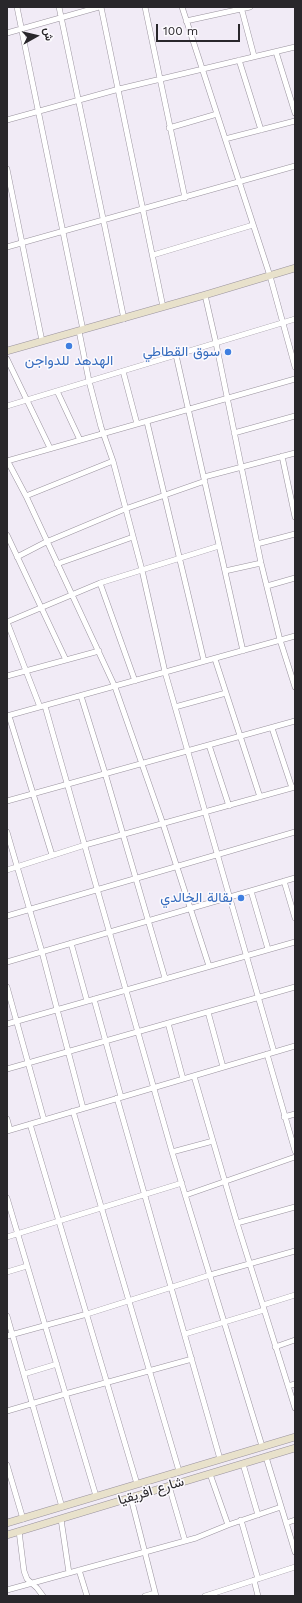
<!DOCTYPE html>
<html>
<head>
<meta charset="utf-8">
<style>
	body { margin:0 }
	#map { position:relative; width:302px; height:1603px; overflow:hidden; background:#f1ebf6; font-family:"Work Sans",Vazirmatn,sans-serif }
	canvas { display:block }
	.frame { position:absolute; inset:0; border:8px solid #29272b; pointer-events:none }
	.north { position:absolute; left:16px; top:16px; width:40px; height:40px; -webkit-text-stroke:3px #fcfafe; paint-order:stroke; rotate:82deg; font-size:11px; font-weight:700; line-height:16px; text-align:center; color:#29272b }
	.north::after { content:''; display:block; margin:auto; width:14px; height:18px; background:#29272b; clip-path:polygon(50% 0,100% 100%,50% 72%,0 100%) }
	.scale { position:absolute; left:156px; top:24px; width:84px; height:18px; box-sizing:border-box; border:2px solid #29272b; border-top:0; padding-left:5px; font-size:12px; line-height:14px; white-space:nowrap; color:#29272b; -webkit-text-stroke:3px #fcfafe; paint-order:stroke }
</style>
</head>
<body>
<div id="map">
<canvas width="302" height="1603"></canvas>
<div class="frame"></div>
<div class="north">ش</div>
<div class="scale">100 m</div>
</div>
<script>
const ctx = document.querySelector('canvas').getContext('2d');
ctx.lineJoin = 'round';
const shape = rows => new Path2D(rows.map(r => 'M' + r).join(''));
function stroke(path, color, width, dash) { ctx.strokeStyle = color; ctx.lineWidth = width; ctx.lineCap = dash ? 'butt' : 'round'; ctx.setLineDash(dash || []); ctx.stroke(path); }
function write(font, color, halo, rows, align = 'center') {
  ctx.font = font + ' "Work Sans",Vazirmatn,sans-serif'; ctx.lineWidth = 3; ctx.setLineDash([]); ctx.textBaseline = 'middle'; ctx.strokeStyle = halo; ctx.fillStyle = color; for (const [text, x, y, turn = 0] of rows) {
    ctx.save(); ctx.translate(x, y); ctx.rotate((+turn || 0) * Math.PI / 180); ctx.textAlign = isNaN(turn) ? turn : align; if (halo) ctx.strokeText(text, 0, 0); ctx.fillText(text, 0, 0); ctx.restore();
  }
}
const street = shape([
	[17,7,83,330],
	[59,7,124,319],
	[101,7,163,307],
	[145,7,185,198],
	[182,7,270,276,295,367],
	[241,7,254,56],
	[186,21,250,7],
	[7,33,99,7],
	[276,52,295,113],
	[239,60,261,130],
	[7,120,119,89,295,47],
	[169,128,217,114],
	[225,139,295,121],
	[7,169,42,341],
	[7,247,295,166],
	[153,255,253,225],
	[205,295,216,343,261,563,280,640,295,687],
	[79,331,89,381,101,427,113,461,142,570,165,672,274,1052],
	[176,355,243,651],
	[7,359,50,448],
	[123,371,137,424],
	[57,391,80,440],
	[7,406,295,319],
	[147,422,204,661],
	[234,433,295,416],
	[282,456,295,517],
	[7,460,26,496,115,687,163,824,209,966],
	[7,461,295,379],
	[204,477,295,453],
	[26,496,113,461],
	[7,535,66,660],
	[257,544,295,534],
	[17,557,46,542,125,509,205,481],
	[57,564,133,537],
	[225,571,261,563],
	[100,583,135,681],
	[267,586,295,578],
	[7,622,100,583,219,546],
	[7,622,40,707],
	[215,659,260,797],
	[7,676,99,651],
	[81,696,105,773,165,978],
	[45,706,172,1152,262,1446],
	[175,707,226,693],
	[7,716,295,636],
	[9,716,52,855],
	[272,728,292,788],
	[209,745,229,806],
	[7,801,295,721],
	[7,832,42,952,83,1108],
	[7,870,85,845,295,787],
	[284,881,295,918],
	[251,891,268,949],
	[7,916,295,832],
	[71,943,87,1001],
	[7,962,295,878],
	[7,987,44,1120],
	[94,999,121,1097],
	[208,1012,223,1067],
	[168,1023,183,1079],
	[7,1024,295,942],
	[267,1054,295,1151],
	[7,1069,295,987],
	[194,1076,237,1223,295,1408],
	[117,1098,220,1459],
	[73,1111,179,1471],
	[284,1117,295,1114],
	[7,1119,10,1130],
	[30,1124,137,1484],
	[7,1131,295,1046],
	[172,1152,213,1141],
	[186,1195,295,1157],
	[7,1198,96,1496],
	[237,1223,295,1207],
	[7,1237,182,1183],
	[7,1272,27,1266],
	[263,1305,295,1295],
	[7,1316,62,1507],
	[185,1334,264,1310],
	[7,1336,87,1314,210,1275,295,1251],
	[275,1347,295,1340],
	[24,1374,57,1364],
	[288,1386,295,1384],
	[7,1411,65,1394,192,1359],
	[266,1457,295,1552],
	[243,1464,258,1515],
	[7,1465,23,1519],
	[210,1474,228,1525],
	[169,1486,185,1541],
	[131,1498,156,1596],
	[61,1519,69,1573],
	[241,1520,258,1579],
	[286,1523,295,1520],
	[19,1531,24,1571,27,1579,37,1588,43,1596],
	[79,1570,87,1596],
	[254,1580,258,1596],
	[7,1590,196,1538,228,1525,281,1507],
	[145,1596,155,1593],
	[205,1596,295,1567]
]);
const secondary = shape([
	[7,351,205,295,295,268],
	[7,1523,295,1437],
	[7,1535,295,1448]
]);
const markers = [
	[69,346,4,"#3f7fe0"],
	[228,352,4,"#3f7fe0"],
	[241,898,4,"#3f7fe0"]
];
const shopNames = [
	["سوق القطاطي",220,352],
	["الهدهد للدواجن",69,361,"center"],
	["بقالة الخالدي",233,898]
];
const streetNames = [
	["شارع افريقيا",151,1491,-17]
];
stroke(street, '#9a939e', 6);
stroke(secondary, '#9a939e', 8);
stroke(street, '#fff', 5);
stroke(secondary, '#e8e1cb', 7);
for (const [x, y, r, color] of markers) { const dot = new Path2D(); dot.arc(x, y, r, 0, 2 * Math.PI); ctx.fillStyle = color; ctx.fill(dot); stroke(dot, '#fcfafe', 1.5); }
write('14px', '#366cbe', '#fcfafe', shopNames, 'right');
write('14px', '#29272b', '#fcfafe', streetNames);
</script>
</body>
</html>
